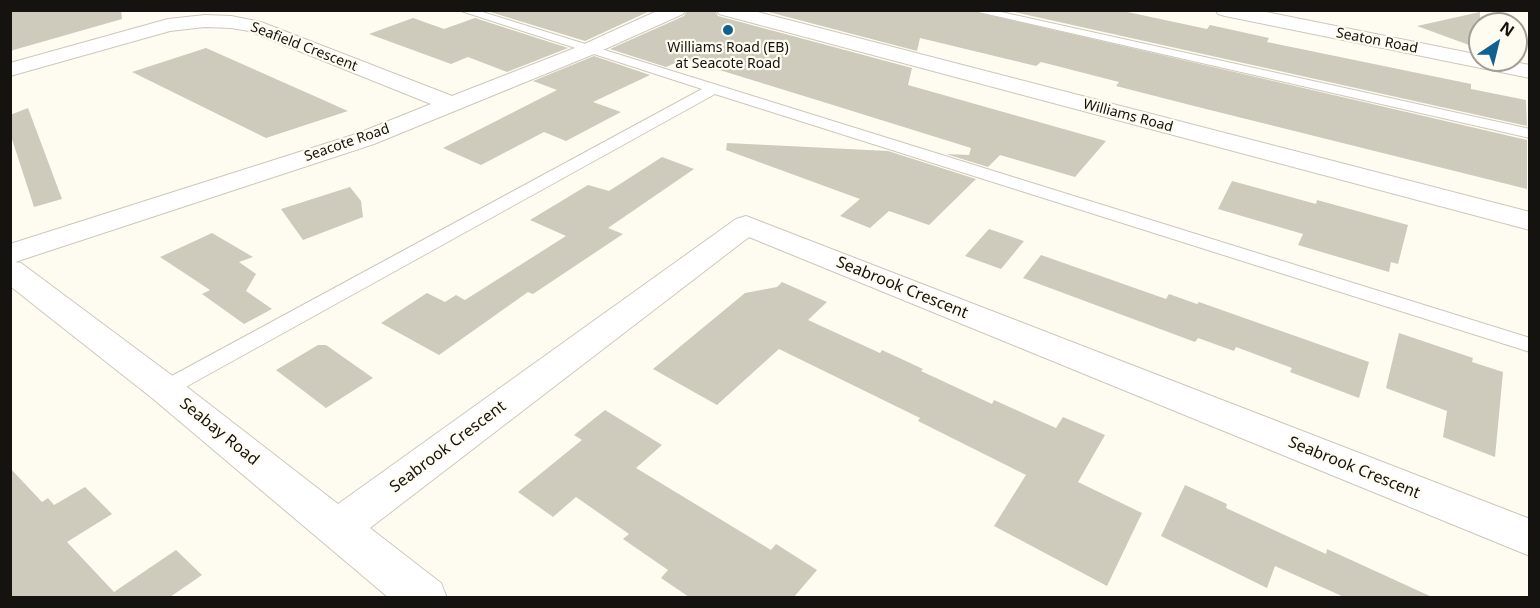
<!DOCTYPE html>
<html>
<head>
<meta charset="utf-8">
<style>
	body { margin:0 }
	#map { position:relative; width:1540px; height:608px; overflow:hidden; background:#fefbf0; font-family:"Noto Sans",sans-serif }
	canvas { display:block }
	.frame { position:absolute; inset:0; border:12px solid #15130f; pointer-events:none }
	.north { position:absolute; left:1468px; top:12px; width:60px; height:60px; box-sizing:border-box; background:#fefbf0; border:2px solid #a19e96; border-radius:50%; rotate:35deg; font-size:16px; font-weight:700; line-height:24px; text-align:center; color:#15130f }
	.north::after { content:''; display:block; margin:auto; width:21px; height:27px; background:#116092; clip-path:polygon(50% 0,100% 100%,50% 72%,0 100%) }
</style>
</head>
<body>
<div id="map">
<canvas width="1540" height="608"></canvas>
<div class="frame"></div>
<div class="north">N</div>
</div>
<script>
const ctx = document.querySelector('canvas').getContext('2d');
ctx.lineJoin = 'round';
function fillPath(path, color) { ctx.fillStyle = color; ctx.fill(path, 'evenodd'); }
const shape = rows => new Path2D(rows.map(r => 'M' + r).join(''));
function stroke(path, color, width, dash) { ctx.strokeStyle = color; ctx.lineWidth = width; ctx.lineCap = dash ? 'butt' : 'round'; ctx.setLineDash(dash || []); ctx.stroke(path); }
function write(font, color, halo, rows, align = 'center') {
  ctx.font = font + ' "Noto Sans",sans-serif'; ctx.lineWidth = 4.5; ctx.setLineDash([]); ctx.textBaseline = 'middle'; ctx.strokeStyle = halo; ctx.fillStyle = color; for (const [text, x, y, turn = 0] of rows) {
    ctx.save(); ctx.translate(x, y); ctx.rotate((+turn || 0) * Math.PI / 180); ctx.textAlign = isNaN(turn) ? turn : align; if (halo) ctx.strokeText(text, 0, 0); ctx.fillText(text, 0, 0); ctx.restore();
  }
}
const building = shape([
	[10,10,121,10,122,19,10,51],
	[495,10,652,10,585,41,490,12],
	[687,10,715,10,718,16,912,68,908,85,1106,141,1075,177,1000,155,988,167,946,154,969,155,971,148,833,105,684,59,666,67,610,49,684,16],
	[761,10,968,10,1527,140,1527,189,1194,106,1116,86,1119,82,1041,62,1036,66,920,38,917,51],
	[1005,10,1118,10,1207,29,1210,25,1269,38,1267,42,1471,84,1471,89,1526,100,1527,126],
	[1480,12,1480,49,1417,26],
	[413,18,444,29,475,18,568,48,507,72,468,57,451,64,369,34],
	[206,48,348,111,266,138,132,72],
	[594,56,650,75,593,102,621,112,566,141,544,132,481,165,443,148,557,90,533,81],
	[28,108,62,199,34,207,10,133,10,115],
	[727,143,888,151,976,179,929,225,889,211,870,228,840,216,860,199,726,150],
	[662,157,694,169,608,228,623,234,533,294,528,292,439,355,381,323,427,293,445,302,456,295,465,300,566,236,530,220,588,185,609,191],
	[1232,181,1316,204,1317,200,1408,225,1398,264,1391,262,1389,272,1298,245,1303,234,1218,209],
	[350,187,361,201,363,217,303,240,281,209],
	[989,229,1024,241,1001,269,965,256],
	[212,233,253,257,239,262,256,274,246,291,272,309,244,324,202,294,210,290,160,257],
	[1041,255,1166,299,1169,294,1197,304,1199,302,1369,362,1359,398,1290,372,1292,368,1236,347,1234,351,1198,338,1195,342,1023,278],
	[782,282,827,302,808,320,880,353,882,350,923,369,921,371,992,404,994,400,1056,428,1063,417,1105,435,1078,482,1142,513,1107,586,994,526,1026,475,918,421,920,418,779,349,717,405,653,369,745,293,777,287],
	[1399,333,1473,358,1472,362,1503,372,1495,457,1443,437,1447,411,1386,388],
	[318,345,326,345,373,378,326,408,276,370],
	[605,410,662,445,636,468,771,550,776,544,817,570,794,597,689,597,661,578,668,570,623,539,629,534,576,497,553,517,518,492,582,440,574,435],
	[10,468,42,502,48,498,54,505,85,487,112,514,67,542,114,592,176,550,202,575,170,597,10,597],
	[1185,485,1227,504,1226,508,1326,554,1327,549,1432,597,1344,597,1275,566,1267,588,1161,536]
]);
const service = shape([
	[458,10,476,10,1530,338,1530,352,715,94,173,394,165,397,157,394,154,389,157,384,702,89,458,10],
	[970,10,992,10,1530,129,1530,138,970,10]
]);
const minor = shape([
	[659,10,685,10,683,14,594,54,374,144,15,262,21,263,178,380,338,504,736,219,746,216,1530,519,1530,556,749,237,370,528,441,583,447,598,389,598,152,398,10,286,10,244,356,134,431,104,249,31,231,28,205,27,170,31,10,76,10,63,168,19,205,15,231,16,261,22,452,96,580,46,659,10],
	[1216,10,1256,10,1480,55,1480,60,1503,60,1530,65,1530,78,1225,16,1218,14,1216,10]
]);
const tertiary = shape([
	[717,10,750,10,1530,212,1530,230,719,14,717,10]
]);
const markers = [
	[728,30,6,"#116092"]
];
const farStreetnames = [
	["Seaton Road",1377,41,11],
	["Seafield Crescent",304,47,21],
	["Williams Road",1128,116,15],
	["Seacote Road",347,143,-19]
];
const farPoinames = [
	["Williams Road (EB)",728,48],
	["at Seacote Road",728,64]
];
const streetNames = [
	["Seabrook Crescent",902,288,22],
	["Seabay Road",219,432,39],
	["Seabrook Crescent",448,447,-37],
	["Seabrook Crescent",1354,468,22]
];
fillPath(building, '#cecabc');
stroke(service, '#ccc8bb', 2);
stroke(minor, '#ccc8bb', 2);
stroke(tertiary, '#ccc8bb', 2);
fillPath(service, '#fff');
fillPath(minor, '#fff');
fillPath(tertiary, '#fff');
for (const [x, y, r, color] of markers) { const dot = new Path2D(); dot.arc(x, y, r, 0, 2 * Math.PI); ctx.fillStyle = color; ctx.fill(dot); stroke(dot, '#fefbf0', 2); }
write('14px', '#15130f', '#fefbf0', farStreetnames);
write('14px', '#15130f', '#fefbf0', farPoinames);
write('16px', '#15130f', '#fefbf0', streetNames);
</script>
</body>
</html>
